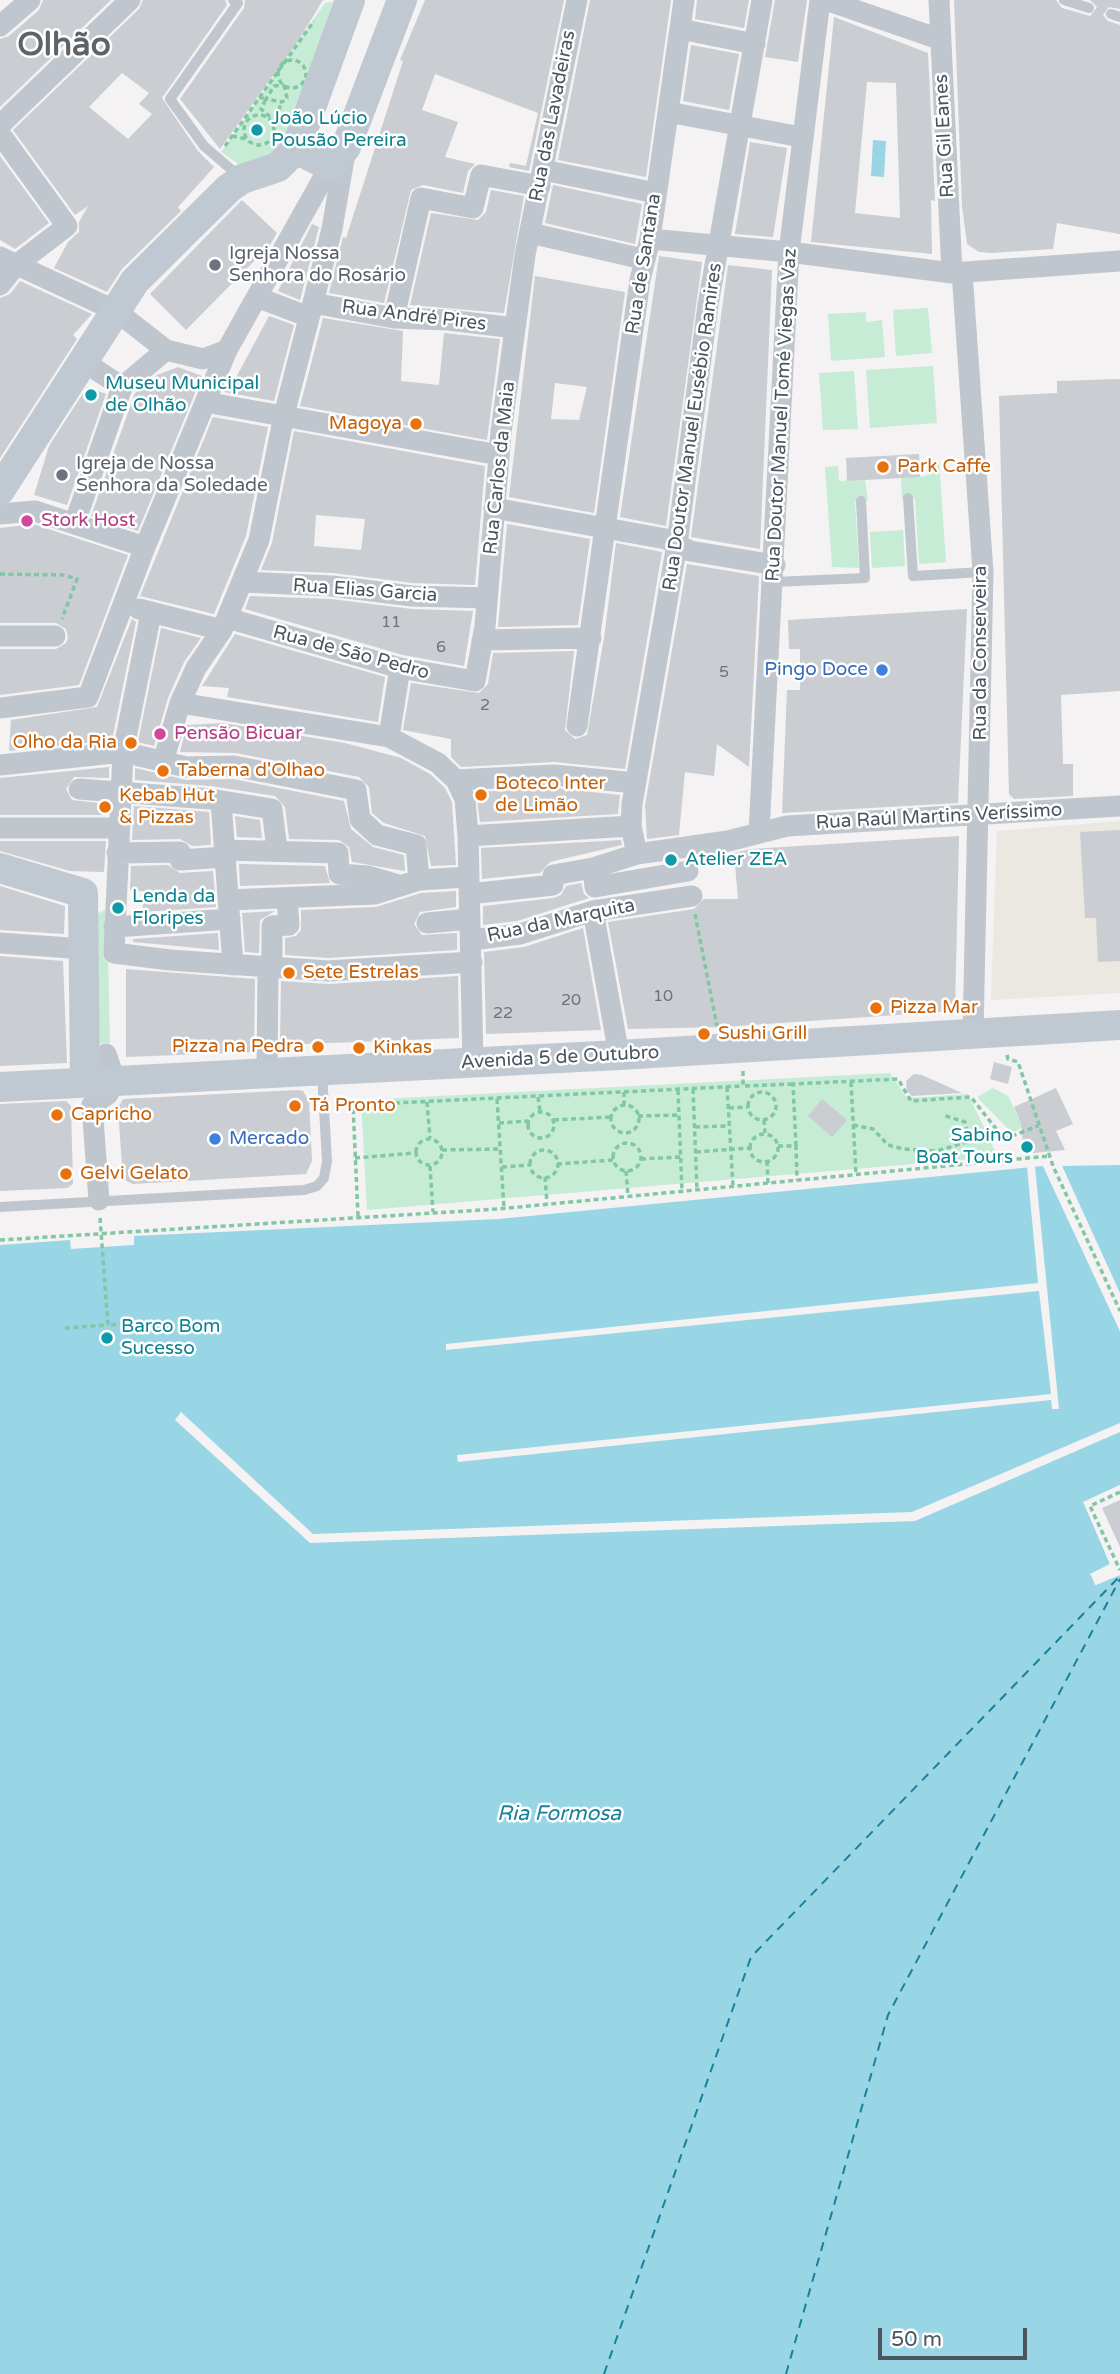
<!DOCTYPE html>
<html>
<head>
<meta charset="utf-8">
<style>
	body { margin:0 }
	#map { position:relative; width:1120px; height:2374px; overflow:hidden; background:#f4f2f2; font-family:"Varela Round",sans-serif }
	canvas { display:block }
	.scale { position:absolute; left:878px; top:2328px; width:149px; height:32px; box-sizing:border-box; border:4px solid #4c555e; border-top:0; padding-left:9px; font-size:21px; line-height:24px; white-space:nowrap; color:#4c555e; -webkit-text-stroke:5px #fff; paint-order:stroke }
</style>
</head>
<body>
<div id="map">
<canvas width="1120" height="2374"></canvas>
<div class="scale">50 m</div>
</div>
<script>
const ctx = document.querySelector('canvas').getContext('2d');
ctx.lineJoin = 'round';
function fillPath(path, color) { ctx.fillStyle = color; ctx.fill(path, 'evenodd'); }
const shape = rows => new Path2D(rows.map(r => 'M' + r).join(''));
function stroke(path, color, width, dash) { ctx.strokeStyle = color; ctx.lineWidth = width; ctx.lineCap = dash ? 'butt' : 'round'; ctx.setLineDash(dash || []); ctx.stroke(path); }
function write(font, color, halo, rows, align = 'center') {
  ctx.font = font + ' "Varela Round",sans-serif'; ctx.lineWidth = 5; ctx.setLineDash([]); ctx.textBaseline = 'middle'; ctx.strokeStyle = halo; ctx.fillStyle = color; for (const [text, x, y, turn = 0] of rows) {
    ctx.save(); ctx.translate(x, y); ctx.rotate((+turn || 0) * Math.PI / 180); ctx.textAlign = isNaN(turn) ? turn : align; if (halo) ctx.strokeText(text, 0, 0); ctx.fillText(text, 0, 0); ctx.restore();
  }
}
const commercial = shape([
	[1120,821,1120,993,991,1000,997,831]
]);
const green = shape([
	[333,2,288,133,276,155,244,168,221,152,325,3],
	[928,308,932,353,896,356,893,310],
	[866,312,866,322,882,320,885,357,831,361,828,314],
	[933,366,937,423,870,428,866,370],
	[854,371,858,429,823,430,819,373],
	[927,460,939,460,946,562,919,564,915,499,902,499,901,478,927,476],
	[838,466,839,481,865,480,868,501,855,502,859,568,832,567,825,467],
	[903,530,905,566,872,568,870,532],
	[107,909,110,1043,89,1044,95,915],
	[890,1073,907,1098,968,1094,998,1157,367,1210,361,1100],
	[993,1088,1008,1096,1023,1127,1012,1133,977,1097]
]);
const water = shape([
	[873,140,886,141,884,177,871,176],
	[1120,1165,1120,1293,1062,1166],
	[1043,1166,1120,1331,1120,1485,1084,1502,1110,1564,1091,1574,1095,1585,1120,1575,1120,2374,0,2374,0,1245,70,1240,71,1249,134,1245,134,1236,499,1219]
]);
const pier = shape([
	[1043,1166,1047,1166,1120,1322,1120,1331],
	[1059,1166,1062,1166,1120,1296,1117,1294],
	[1027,1167,1035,1167,1059,1409,1052,1409,1051,1400,458,1462,457,1455,1051,1394,1039,1291,446,1350,446,1344,1038,1283],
	[181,1412,313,1534,912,1512,1120,1423,1120,1432,915,1521,310,1543,175,1420],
	[1120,1485,1120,1489,1088,1504,1114,1563,1095,1575,1097,1581,1120,1571,1120,1575,1096,1585,1090,1574,1110,1564,1083,1502]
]);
const ferry = shape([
	[604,2374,751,1957,1120,1576],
	[786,2374,888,2015,1120,1579]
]);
const building = shape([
	[43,0,111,0,0,107,0,39,9,36,39,10],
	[143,0,225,0,227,5,162,98,198,151,214,167,178,207,181,211,122,269,107,292,54,268,68,242,79,232,79,222,88,206,75,215,13,130,139,9],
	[122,73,149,93,139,104,152,114,128,139,89,107],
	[245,0,323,0,298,41,220,149,180,99,244,8],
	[425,0,564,0,529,171,509,167,510,163,526,166,538,113,435,74,422,110,458,122,445,157,475,164,468,171,463,193,423,185,411,190,384,303,329,293,343,237,346,238,403,61,400,60],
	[590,0,671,0,646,177,558,160],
	[697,0,749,0,744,28,695,19],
	[775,0,807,0,798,62,765,57],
	[954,0,1056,0,1062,8,1090,16,1097,7,1090,0,1120,0,1120,9,1109,7,1103,15,1108,21,1120,25,1120,234,1057,223,1053,249,990,253,979,252,967,244,962,206],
	[834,17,928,53,935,201,931,200,932,254,811,242],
	[867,82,896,83,900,218,855,213],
	[691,45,739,54,729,110,683,101],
	[750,142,787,148,773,237,735,234],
	[0,156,49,223,15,249,0,240],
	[553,185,642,204,635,244,545,223],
	[491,190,524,196,504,313,410,305,431,213,478,220,486,212],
	[242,200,277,233,270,245,186,330,150,294],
	[312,224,319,227,300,300,278,291],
	[659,256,702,262,666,526,620,517],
	[728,265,772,270,760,549,691,537],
	[535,276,625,292,594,513,509,497],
	[555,383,587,387,579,420,551,419],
	[20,281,92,314,73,335,77,339,0,458,0,298,10,294],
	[269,316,294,325,274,401,224,392,226,385,235,389,232,385],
	[323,318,403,331,401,381,439,385,444,333,500,339,487,440,300,406],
	[178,367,202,376,138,531,91,516,135,393,157,375],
	[1120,379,1120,691,1061,695,1063,764,1073,764,1073,796,1014,799,1009,794,999,396,1057,393,1057,381],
	[87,387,106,394,67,505,34,495,49,446],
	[213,417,268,427,246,536,214,614,140,596],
	[294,431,485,466,475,585,413,583,333,573,261,570,272,543],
	[316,515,365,519,361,550,314,546],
	[919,454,920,477,847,481,846,458],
	[33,524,128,555,79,685,0,695,0,649,56,649,66,643,68,637,66,629,56,623,0,623,0,528],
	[507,524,590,539,578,625,498,627],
	[616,543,662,552,625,769,554,762,461,767,451,757,451,739,403,730,411,683,479,693,488,684,493,653,574,651,565,730,575,739,587,735,604,638],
	[687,564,759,576,749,767,717,744,714,776,685,772,679,835,647,839,645,805],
	[250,596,331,599,412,609,473,611,464,666,403,655,245,609],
	[967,609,958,803,782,813,787,690,800,690,800,649,789,649,788,620],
	[132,619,136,622,112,740,9,751,11,720,97,707],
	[161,628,201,638,184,662,168,698,154,746,138,742],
	[235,634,385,677,378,722,227,697,229,688,202,686],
	[223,723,345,743,401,758,430,774,445,788,452,802,456,865,431,866,425,836,384,823,372,813,369,787,359,777,236,753,180,752,187,725],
	[109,767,109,778,74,777,66,789,72,800,108,804,107,815,0,815,0,778],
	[135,768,186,780,233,779,344,801,351,829,373,847,404,855,405,871,352,862,349,847,339,840,289,839,285,807,275,796,211,786,135,780],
	[554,788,620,795,618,814,480,822,476,792],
	[134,806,209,812,211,845,192,846,180,839,132,840],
	[235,816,260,820,262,838,237,837],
	[1120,830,1120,961,1098,962,1096,918,1085,918,1080,832],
	[959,836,955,1011,723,1027,628,1029,608,922,694,909,704,899,738,899,734,853,751,849],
	[621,840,622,845,550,862,540,873,482,879,481,848],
	[0,841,106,841,104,872,70,871,0,851],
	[239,864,325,866,330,883,240,886],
	[168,865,180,873,213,871,216,907,143,912,143,891,130,890,131,866],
	[581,883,584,894,589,898,517,921,483,925,483,906,554,898,561,895,566,886],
	[0,886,65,906,64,934,0,930],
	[456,891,456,907,420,912,414,924,422,935,457,933,457,950,328,958,285,955,285,938,296,936,301,930,301,910,376,907,421,893],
	[275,911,260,920,259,953,245,952,242,913],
	[583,928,601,1030,486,1034,484,952,524,947],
	[218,933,219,950,133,942,133,939],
	[0,956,63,961,67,1063,0,1066],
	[126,969,255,979,254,1052,126,1057],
	[458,976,459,1038,280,1045,281,981,329,984],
	[994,1062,1012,1067,1008,1084,990,1079],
	[914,1074,922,1075,962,1093,912,1096,907,1091,906,1081],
	[1056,1088,1073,1124,1056,1131,1065,1150,1024,1154,1021,1123,1014,1107],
	[297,1090,303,1091,309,1101,312,1161,306,1174,133,1184,123,1179,118,1108,123,1099],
	[822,1099,847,1120,832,1137,808,1116],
	[66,1101,71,1106,73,1184,67,1188,0,1191,0,1104],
	[1120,1500,1120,1547,1102,1508]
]);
const path = shape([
	'278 74a14 14 0 1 1 28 0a14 14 0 1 1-28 0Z',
	[284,85,287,98,282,102,266,99,274,86,284,85],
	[259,97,266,99,261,109,269,116,276,116,282,102],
	'244 130a15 15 0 1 1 30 0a15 15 0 1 1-30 0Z',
	[232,136,246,139],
	[225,146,314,21],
	[0,574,64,575,77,579,62,619],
	[695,914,717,1026],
	[1007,1055,1008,1059,1018,1062,1053,1166,1120,1311],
	[743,1071,743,1086,793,1084],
	[851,1082,856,1174],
	[727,1087,733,1186],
	[693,1089,697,1190],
	[678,1090,682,1191],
	[624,1092,624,1106],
	'748 1106a14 14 0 1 1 28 0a14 14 0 1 1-28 0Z',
	[538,1097,540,1111],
	[497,1099,504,1208],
	[427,1102,430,1138],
	'611 1119a14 14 0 1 1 28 0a14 14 0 1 1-28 0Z',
	[729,1108,748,1107],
	'528 1125a13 13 0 1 1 26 0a13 13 0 1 1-26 0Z',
	[638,1116,679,1115],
	[554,1120,611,1117],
	[764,1120,765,1133],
	[499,1123,528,1121],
	[853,1125,873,1129,888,1145,903,1149,937,1151,970,1141,965,1122,943,1115],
	[695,1127,729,1126],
	'750 1148a14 14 0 1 1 28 0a14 14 0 1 1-28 0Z',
	'416 1152a13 13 0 1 1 26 0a13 13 0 1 1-26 0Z',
	'613 1157a14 14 0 1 1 28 0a14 14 0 1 1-28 0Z',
	[778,1146,796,1146,797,1180],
	[796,1146,793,1084,898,1079,911,1101,971,1097,1004,1139,1038,1126],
	[442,1150,500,1149],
	'530 1164a14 14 0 1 1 28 0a14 14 0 1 1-28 0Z',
	[696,1152,749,1148],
	[355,1158,415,1153],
	[641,1159,680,1157],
	[767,1161,768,1183],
	[557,1164,614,1160],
	[430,1166,433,1212],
	[502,1167,530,1165],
	[626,1171,628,1196],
	[545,1177,547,1203],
	[358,1216,353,1105,743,1086],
	[100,1218,108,1325,149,1322],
	[0,1240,498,1209,1049,1156],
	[65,1328,108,1325],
	[1120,1492,1090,1506,1120,1570]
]);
const lane = shape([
	[233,0,238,3,170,99,204,146,240,177],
	[1064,0,1089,8],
	[1111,14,1120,17],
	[908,498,913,576,983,572],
	[774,582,865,578,861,501],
	[0,1207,304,1190,317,1186,324,1178,327,1161,322,1073]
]);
const street = shape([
	[826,0,939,39],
	[939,0,952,273],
	[0,26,30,0],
	[680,29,755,44],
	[668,112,801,137],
	[0,125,130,0],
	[0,134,67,226,16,265,0,285],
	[543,170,656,193],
	[530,233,643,259],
	[650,239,789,252,952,273,1120,261],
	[0,257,116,311,166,350,203,359,227,350],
	[962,272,983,572,973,1034],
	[259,298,309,317],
	[313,303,394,318,448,320,515,328],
	[394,318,421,198,473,208,481,175,540,186],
	[83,361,122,387],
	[205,402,499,455],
	[494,508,666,539,690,551,775,565],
	[0,514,35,511,145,547],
	[75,522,122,387,166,350],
	[242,582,332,586,412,596,487,598],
	[139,609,222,630],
	[151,613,123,752,114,953,170,960,328,971,472,962],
	[227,618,400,668,475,681,485,626,501,432,525,255,577,0],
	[0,636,55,636],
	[482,640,591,638],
	[180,703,389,737,438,763,456,780,465,799,468,836,473,1063],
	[0,708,88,697,145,547,227,350,330,166],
	[577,726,640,280,650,239,684,0],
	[389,737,400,668],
	[163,762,180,703,196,668,222,630,259,540,284,415,332,229,346,147],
	[0,765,123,752,186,767,234,766,356,790,360,819,377,835,416,845,419,880],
	[456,780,554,775,635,783],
	[79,789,210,799,272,809,277,850],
	[221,801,233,965],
	[0,828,119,828],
	[759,832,789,252,820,0],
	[468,836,631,826],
	[224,850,338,853,339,874,368,876,399,885],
	[117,853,180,852,180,860,225,857],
	[637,854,631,826,632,804,677,544,708,305,762,0],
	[593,868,595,887,688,871],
	[469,894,553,885,553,875,593,868,637,854,728,841,787,826,1120,806],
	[228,900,375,894,419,880,468,877],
	[593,911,619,1055],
	[427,923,470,919],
	[114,927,230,919],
	[471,940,520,934,593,911,692,896],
	[0,943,84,949],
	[272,968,272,926,289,925,287,898],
	[267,1074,268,968],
	[99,1200,92,1105,108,1094,115,1080,106,1054]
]);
const secondary = shape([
	[296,149,330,166,346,147,402,0],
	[0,490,135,281,229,188,242,179,278,167,296,149,350,0],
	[0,868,83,893,85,1082],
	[0,1087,619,1055,1120,1025]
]);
const markers = [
	[257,130,7,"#0f9aa8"],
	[215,265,7,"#6b7280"],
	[91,395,7,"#0f9aa8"],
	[416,424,7,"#e8710a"],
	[883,467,7,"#e8710a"],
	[62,475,7,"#6b7280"],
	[27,521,7,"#d1479c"],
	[882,670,7,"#3f7fe0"],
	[160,734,7,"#d1479c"],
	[131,743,7,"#e8710a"],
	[163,771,7,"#e8710a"],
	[481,795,7,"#e8710a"],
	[105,807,7,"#e8710a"],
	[671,860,7,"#0f9aa8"],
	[118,908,7,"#0f9aa8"],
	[289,973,7,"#e8710a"],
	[876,1008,7,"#e8710a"],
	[704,1034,7,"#e8710a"],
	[318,1047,7,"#e8710a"],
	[359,1048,7,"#e8710a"],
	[295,1106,7,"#e8710a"],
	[57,1115,7,"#e8710a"],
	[215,1139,7,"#3f7fe0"],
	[1027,1147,7,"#0f9aa8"],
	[66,1174,7,"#e8710a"],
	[107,1338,7,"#0f9aa8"]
];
const numberNames = [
	["11",391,623],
	["6",441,648],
	["5",724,673],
	["2",485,706],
	["10",663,997],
	["20",571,1001],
	["22",503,1014]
];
const streetNames = [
	["Rua das Lavadeiras",553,116,-79],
	["Rua Gil Eanes",945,136,-93],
	["Rua de Santana",644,264,-81],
	["Rua André Pires",414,316,7],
	["Rua Doutor Manuel Tomé Viegas Vaz",782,415,-87],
	["Rua Doutor Manuel Eusébio Ramires",693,427,-82],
	["Rua Carlos da Maia",500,468,-84],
	["Rua Elias Garcia",365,591,4],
	["Rua de São Pedro",351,653,15],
	["Rua da Conserveira",981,653,-90],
	["Rua Raúl Martins Veríssimo",939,817,-3],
	["Rua da Marquita",561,921,-12],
	["Avenida 5 de Outubro",560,1058,-3]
];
const cultureNames = [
	["João Lúcio",271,119],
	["Pousão Pereira",271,141],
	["Museu Municipal",105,384],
	["de Olhão",105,406],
	["Atelier ZEA",685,860],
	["Lenda da",132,897],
	["Floripes",132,919],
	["Sabino",1013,1136,"right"],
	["Boat Tours",1013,1158,"right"],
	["Barco Bom",121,1327],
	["Sucesso",121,1349]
];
const worshipNames = [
	["Igreja Nossa",229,254],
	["Senhora do Rosário",229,276],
	["Igreja de Nossa",76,464],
	["Senhora da Soledade",76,486]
];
const foodNames = [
	["Magoya",402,424,"right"],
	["Park Caffe",897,467],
	["Olho da Ria",117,743,"right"],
	["Taberna d'Olhao",177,771],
	["Boteco Inter",495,784],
	["de Limão",495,806],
	["Kebab Hut",119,796],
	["& Pizzas",119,818],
	["Sete Estrelas",303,973],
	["Pizza Mar",890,1008],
	["Sushi Grill",718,1034],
	["Pizza na Pedra",304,1047,"right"],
	["Kinkas",373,1048],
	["Tá Pronto",309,1106],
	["Capricho",71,1115],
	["Gelvi Gelato",80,1174]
];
const hotelNames = [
	["Stork Host",41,521],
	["Pensão Bicuar",174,734]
];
const shopNames = [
	["Pingo Doce",868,670],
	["Mercado",229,1139,"left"]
];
const waterNames = [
	["Ria Formosa",559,1814]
];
const townNames = [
	["Olhão",64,46]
];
fillPath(commercial, '#eae8e0');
fillPath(green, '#c6ecd5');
fillPath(water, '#98d5e5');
fillPath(pier, '#f4f2f2');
stroke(ferry, '#1a809b', 2, [9, 7]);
fillPath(building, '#cacdd1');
stroke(path, '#81c7a4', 3.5, [5, 3.5]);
stroke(lane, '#c0c6cd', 10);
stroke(street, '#c0c6cd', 21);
stroke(secondary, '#c0c9d1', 30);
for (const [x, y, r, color] of markers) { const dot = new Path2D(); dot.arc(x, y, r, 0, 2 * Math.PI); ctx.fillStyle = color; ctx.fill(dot); stroke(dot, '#fff', 2.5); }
write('16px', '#6c737b', null, numberNames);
write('19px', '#4c555e', '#fff', streetNames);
write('19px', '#0d838f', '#fff', cultureNames, 'left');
write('19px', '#5b616d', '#fff', worshipNames, 'left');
write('19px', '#c56008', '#fff', foodNames, 'left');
write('19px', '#b23c85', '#fff', hotelNames, 'left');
write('19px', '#366cbe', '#fff', shopNames, 'right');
write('italic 21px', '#1a809b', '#fff', waterNames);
write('bold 33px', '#5f6266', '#fff', townNames);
</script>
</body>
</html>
